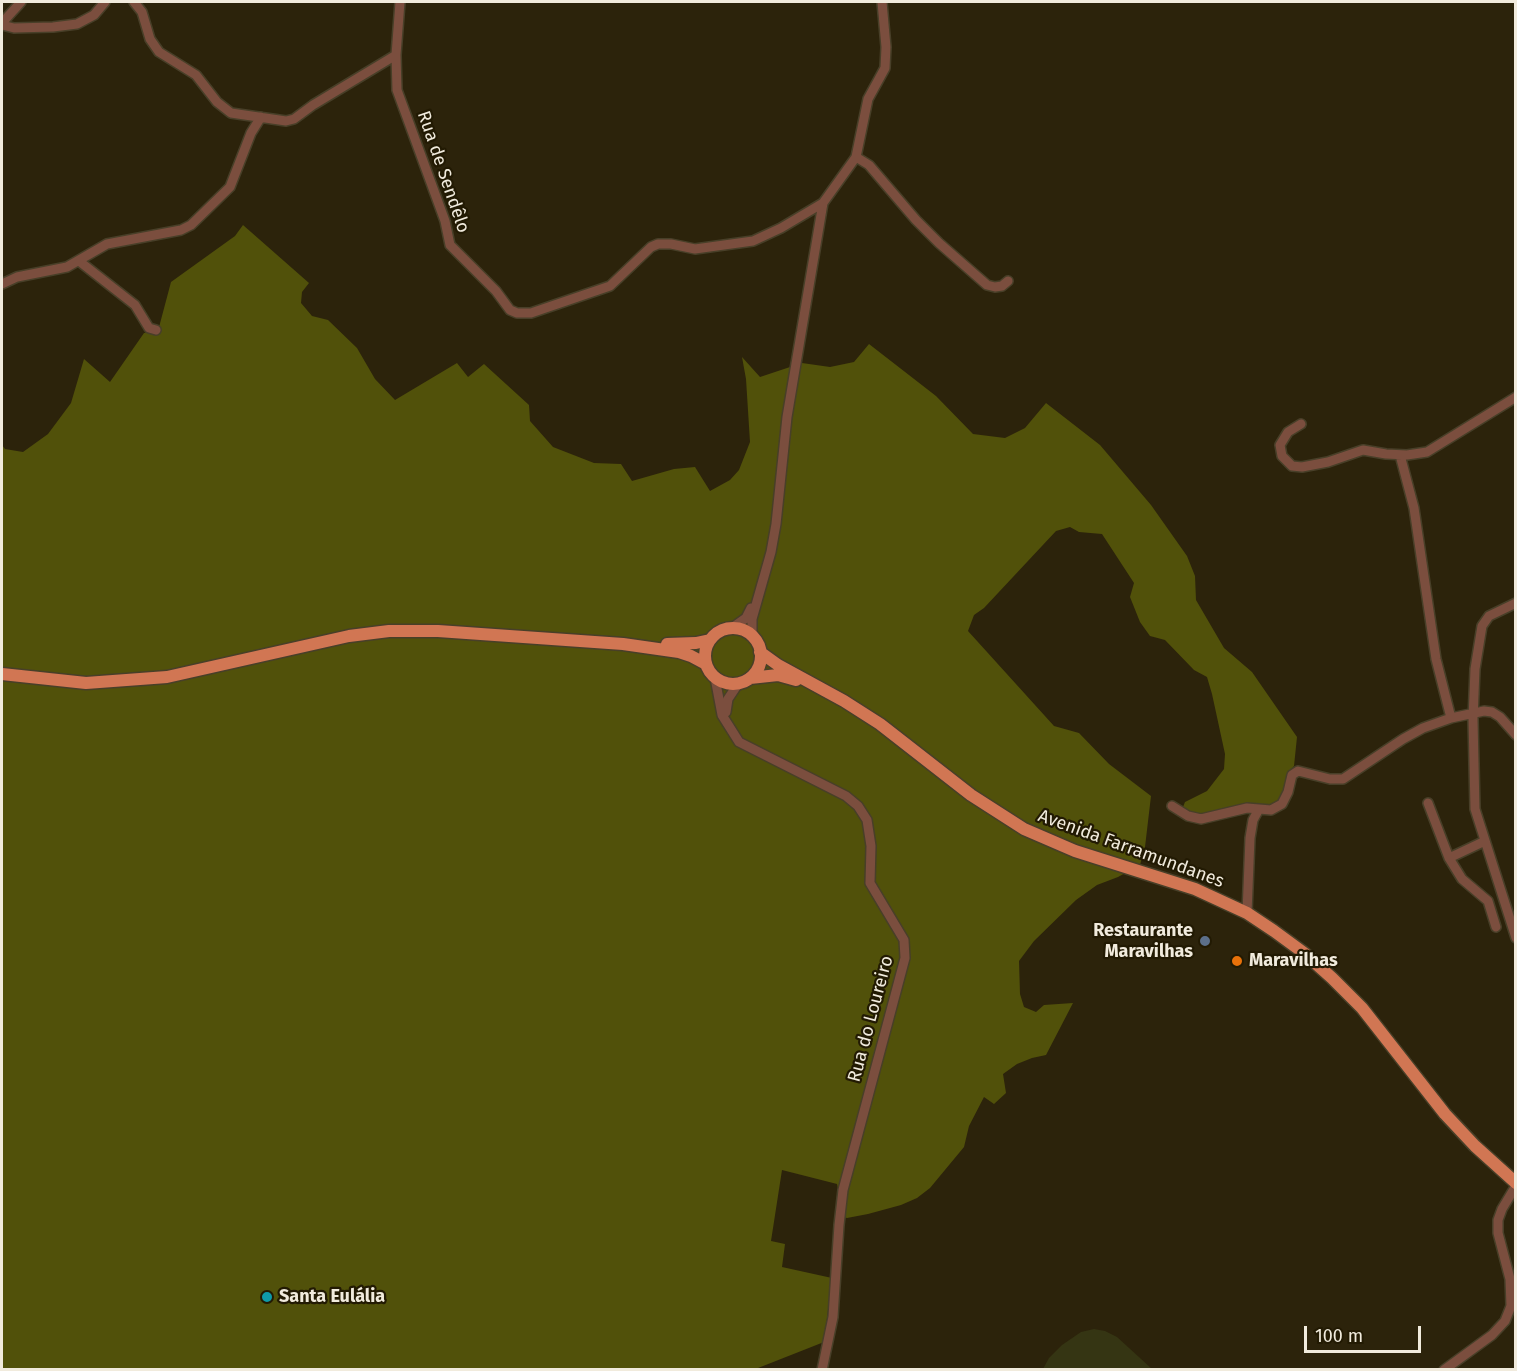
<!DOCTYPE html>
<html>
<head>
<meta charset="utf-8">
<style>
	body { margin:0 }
	#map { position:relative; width:1517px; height:1371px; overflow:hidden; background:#2c230b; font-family:"Fira Sans",sans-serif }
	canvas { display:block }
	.frame { position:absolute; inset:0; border:3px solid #f1ebdd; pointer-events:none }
	.scale { position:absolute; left:1304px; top:1326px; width:117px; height:27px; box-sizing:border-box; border:3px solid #f1ebdd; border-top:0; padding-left:8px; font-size:18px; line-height:21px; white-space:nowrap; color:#f1ebdd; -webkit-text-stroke:4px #221a03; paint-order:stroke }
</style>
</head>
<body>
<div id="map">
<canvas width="1517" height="1371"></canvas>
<div class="frame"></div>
<div class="scale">100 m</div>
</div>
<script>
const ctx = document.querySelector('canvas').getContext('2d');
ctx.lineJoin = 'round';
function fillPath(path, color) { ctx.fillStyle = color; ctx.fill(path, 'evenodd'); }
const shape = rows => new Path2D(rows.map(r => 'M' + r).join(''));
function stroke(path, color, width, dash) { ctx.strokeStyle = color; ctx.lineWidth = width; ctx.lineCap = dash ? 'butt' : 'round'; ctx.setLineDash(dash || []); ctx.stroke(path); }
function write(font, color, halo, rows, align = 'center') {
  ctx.font = font + ' "Fira Sans",sans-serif'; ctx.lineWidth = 4.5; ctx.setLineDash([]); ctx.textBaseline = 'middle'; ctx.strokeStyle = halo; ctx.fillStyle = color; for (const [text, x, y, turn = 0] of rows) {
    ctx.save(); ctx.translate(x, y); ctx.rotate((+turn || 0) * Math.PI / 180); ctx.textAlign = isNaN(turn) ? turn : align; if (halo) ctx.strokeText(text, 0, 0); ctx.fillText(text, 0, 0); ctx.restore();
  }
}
const green = shape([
	[1094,1329,1105,1331,1117,1337,1152,1369,1043,1369,1049,1358,1062,1345,1081,1332]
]);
const forest = shape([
	[243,225,309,283,302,292,301,303,312,316,328,320,357,348,375,379,395,400,457,363,468,377,484,364,529,405,530,421,553,447,594,463,621,464,632,481,674,469,695,467,710,491,730,480,739,470,750,442,746,379,742,357,760,377,802,363,830,367,854,362,869,344,936,396,973,434,1005,438,1025,428,1046,403,1100,445,1151,505,1187,556,1195,576,1196,600,1224,648,1252,672,1297,737,1294,766,1287,775,1285,790,1281,799,1274,805,1201,818,1186,812,1183,807,1185,802,1207,791,1224,769,1225,754,1212,694,1207,677,1194,670,1165,640,1150,636,1140,622,1130,597,1134,583,1102,534,1079,532,1070,527,1056,531,984,608,974,615,968,631,1054,726,1079,733,1109,764,1151,796,1145,847,1140,865,1118,877,1097,885,1076,900,1034,941,1019,961,1020,994,1024,1007,1036,1012,1044,1005,1073,1003,1046,1055,1032,1058,1017,1064,1003,1074,1006,1093,994,1104,984,1097,969,1126,964,1147,930,1188,917,1198,901,1205,868,1214,847,1218,843,1217,837,1184,782,1170,771,1241,785,1244,782,1267,832,1278,824,1342,753,1370,2,1369,2,445,5,449,23,452,48,434,71,403,84,359,110,382,144,333,158,331,171,282,235,236]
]);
const minor = shape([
	[134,2,142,12,150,39,159,52,196,75,217,102,231,113,286,121,294,119,313,105,396,55],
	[400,2,396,55,397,90,445,221,450,245,496,291,510,310,517,313,531,313,610,286,651,247,658,244,671,244,695,249,753,241,781,228,823,203],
	[2,23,21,2],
	[2,25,14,28,53,27,77,24,94,15,105,2],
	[856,157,869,165,916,220,939,243,987,285,995,287,1002,286,1008,281],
	[79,261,135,305,149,328,156,330],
	[2,284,17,277,67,267,107,244,181,230,191,225,230,187,251,133,261,117],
	[1301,424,1288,432,1280,445,1282,456,1292,466,1302,467,1328,462,1363,450,1386,454,1407,455,1427,452,1516,397],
	[1400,455,1414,508,1436,659,1451,718],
	[1516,603,1489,616,1482,626,1475,669,1473,719,1475,809,1516,938],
	[732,628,746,618,751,608],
	[752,636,752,619,771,552,776,524,787,417,823,203,856,157,868,99,885,68,886,47,882,2],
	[715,678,722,715,739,742,846,796,858,806,867,820,871,846,870,883,904,940,905,958,843,1190,839,1225,833,1317,822,1370],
	[726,712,728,699,738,684],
	[1428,803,1449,858,1462,879,1488,901,1496,927],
	[1172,806,1188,816,1201,819,1247,808,1271,810,1282,804,1288,792,1292,775,1298,771,1330,779,1343,779,1403,739,1423,728,1451,718,1484,711,1492,712,1500,717,1516,735],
	[1449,858,1485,841],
	[1247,913,1250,838,1253,820,1259,809],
	[1444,1370,1492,1335,1505,1321,1511,1306,1510,1279,1498,1233,1498,1220,1502,1209,1514,1189]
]);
const major = shape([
	'705 656a28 28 0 1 1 56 0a28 28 0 1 1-56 0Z',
	[667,644,696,643,710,640],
	[760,652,778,665,844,701,880,724,971,795,1024,829,1075,851,1195,889,1247,913,1274,931,1304,953,1332,978,1362,1008,1445,1114,1475,1146,1516,1183],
	[2,674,86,683,167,677,349,636,389,631,438,631,623,644,679,652,691,656,706,664],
	[750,678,778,675,796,680]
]);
const markers = [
	[1205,941,6,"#5c6f8a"],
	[1237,961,6,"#e8710a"],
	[267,1297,6,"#0f9aa8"]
];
const streetNames = [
	["Rua de Sendêlo",443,172,71],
	["Avenida Farramundanes",1131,849,20],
	["Rua do Loureiro",871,1019,-75]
];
const poiNames = [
	["Restaurante",1193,931,"right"],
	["Maravilhas",1193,952,"right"],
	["Maravilhas",1249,961],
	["Santa Eulália",279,1297]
];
fillPath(green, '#353513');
fillPath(forest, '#51510a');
stroke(minor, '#483f28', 12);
stroke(major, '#483f28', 15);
stroke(minor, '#7b4e3e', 9);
stroke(major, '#d17653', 12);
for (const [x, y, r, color] of markers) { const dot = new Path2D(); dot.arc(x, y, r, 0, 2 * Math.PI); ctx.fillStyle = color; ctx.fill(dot); stroke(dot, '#221a03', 2); }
write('18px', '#f1ebdd', '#221a03', streetNames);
write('bold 18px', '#f1ebdd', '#221a03', poiNames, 'left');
</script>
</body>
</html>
